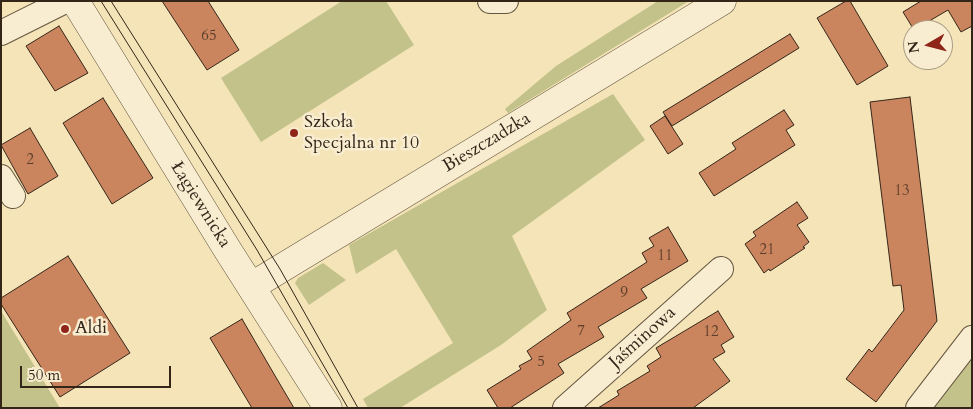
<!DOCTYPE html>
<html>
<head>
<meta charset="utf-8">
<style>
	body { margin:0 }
	#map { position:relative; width:973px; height:409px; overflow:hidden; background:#f4e4b7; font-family:Cardo,serif }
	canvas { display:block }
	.frame { position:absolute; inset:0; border:2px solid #342519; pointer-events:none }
	.north { position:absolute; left:903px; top:20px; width:50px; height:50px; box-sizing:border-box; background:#f8edd0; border:1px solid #aa9d87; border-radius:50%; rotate:262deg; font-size:14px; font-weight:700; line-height:20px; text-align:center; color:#342519 }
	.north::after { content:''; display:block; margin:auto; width:18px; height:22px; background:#8f2418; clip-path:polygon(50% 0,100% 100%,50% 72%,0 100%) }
	.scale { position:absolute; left:20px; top:366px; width:151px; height:22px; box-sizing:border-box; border:2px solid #342519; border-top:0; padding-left:6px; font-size:15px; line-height:18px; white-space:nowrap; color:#342519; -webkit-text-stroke:4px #f8edd0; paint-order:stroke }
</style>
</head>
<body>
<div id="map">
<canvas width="973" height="409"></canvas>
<div class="frame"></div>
<div class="north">N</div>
<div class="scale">50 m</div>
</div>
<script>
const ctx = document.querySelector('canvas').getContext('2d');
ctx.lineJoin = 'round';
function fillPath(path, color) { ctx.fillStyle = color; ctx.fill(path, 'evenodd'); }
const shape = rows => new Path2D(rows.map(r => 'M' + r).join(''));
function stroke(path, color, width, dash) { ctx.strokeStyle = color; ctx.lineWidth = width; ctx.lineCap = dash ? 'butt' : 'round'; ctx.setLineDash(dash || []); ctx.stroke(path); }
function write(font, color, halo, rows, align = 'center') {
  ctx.font = font + ' Cardo,serif'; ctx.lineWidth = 5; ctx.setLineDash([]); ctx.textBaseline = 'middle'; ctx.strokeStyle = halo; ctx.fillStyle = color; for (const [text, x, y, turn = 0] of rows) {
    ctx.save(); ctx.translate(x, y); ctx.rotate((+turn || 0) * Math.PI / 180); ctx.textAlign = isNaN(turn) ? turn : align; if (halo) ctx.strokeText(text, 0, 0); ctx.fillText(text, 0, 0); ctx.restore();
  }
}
const green = shape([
	[342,1,386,1,414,45,261,142,221,78],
	[658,1,689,1,508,113,505,109,556,66],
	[613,94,645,140,512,236,547,310,501,345,400,408,368,408,363,399,453,343,396,249,356,274,349,245],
	[323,263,346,280,309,305,295,283,298,278],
	[1,311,60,408,1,408],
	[972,346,972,408,921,408]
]);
const building = shape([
	[162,1,208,1,239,50,207,70,162,1],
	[846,1,850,1,888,66,857,85,817,18,846,1],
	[921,1,972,1,972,26,961,32,948,10,914,30,903,12,921,1],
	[59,26,88,73,55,91,26,46,59,26],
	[790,34,799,48,672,126,663,112,790,34],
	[910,97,937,321,876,402,846,379,869,349,872,352,904,310,901,285,893,286,870,102,910,97],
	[103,98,153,178,112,204,63,123,103,98],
	[784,110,794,125,786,130,795,145,714,196,699,173,736,149,732,143,784,110],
	[665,116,683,144,668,154,650,126,665,116],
	[30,128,58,176,28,194,1,145,30,128],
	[797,202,808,218,797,225,809,242,803,247,805,248,770,271,769,269,764,273,745,244,756,236,753,232,797,202],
	[668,227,688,261,641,289,647,298,598,327,604,337,558,364,564,373,510,408,498,408,487,390,521,369,519,366,532,359,527,351,571,320,567,313,647,262,642,253,654,246,649,238,668,227],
	[68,256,130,353,60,397,1,304,1,298,68,256],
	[718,311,734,337,721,345,725,352,713,359,730,381,693,408,598,408,619,395,617,391,650,371,647,366,661,357,656,348,718,311],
	[242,319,274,374,294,408,252,408,210,338,242,319]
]);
const minor = shape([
	[490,1,506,1],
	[1,33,65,1],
	[1,177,13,196],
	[565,408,721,269],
	[918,408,972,338]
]);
const tertiary = shape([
	[75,1,227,249,328,408],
	[252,286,722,1]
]);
const tram = shape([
	[101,1,257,250,348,408],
	[111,1,280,269,358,408]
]);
const markers = [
	[294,133,5,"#8f2418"],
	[65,329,5,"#8f2418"]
];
const numberNames = [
	["65",209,37],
	["2",30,161],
	["13",902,192],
	["21",767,251],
	["11",665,257],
	["9",624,294],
	["7",581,332],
	["12",711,333],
	["5",541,363]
];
const poiNames = [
	["Szkoła",304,123],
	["Specjalna nr 10",304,144],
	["Aldi",75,329]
];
const streetNames = [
	["Bieszczadzka",487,143,-31],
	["Łagiewnicka",200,205,58],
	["Jaśminowa",643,338,-42]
];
fillPath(green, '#c2c28a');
fillPath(building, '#ca855e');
stroke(building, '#342519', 1);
stroke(minor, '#645540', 26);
stroke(tertiary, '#645540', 29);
stroke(minor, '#f8edd0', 24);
stroke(tertiary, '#f8edd0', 28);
stroke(tram, '#342519', 1);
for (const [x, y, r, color] of markers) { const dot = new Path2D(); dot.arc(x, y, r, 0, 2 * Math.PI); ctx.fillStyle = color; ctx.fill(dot); stroke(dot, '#f8edd0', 2); }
write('15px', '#5a3d2a', null, numberNames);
write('18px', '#342519', '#f8edd0', poiNames, 'left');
write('18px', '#342519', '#f8edd0', streetNames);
</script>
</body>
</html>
